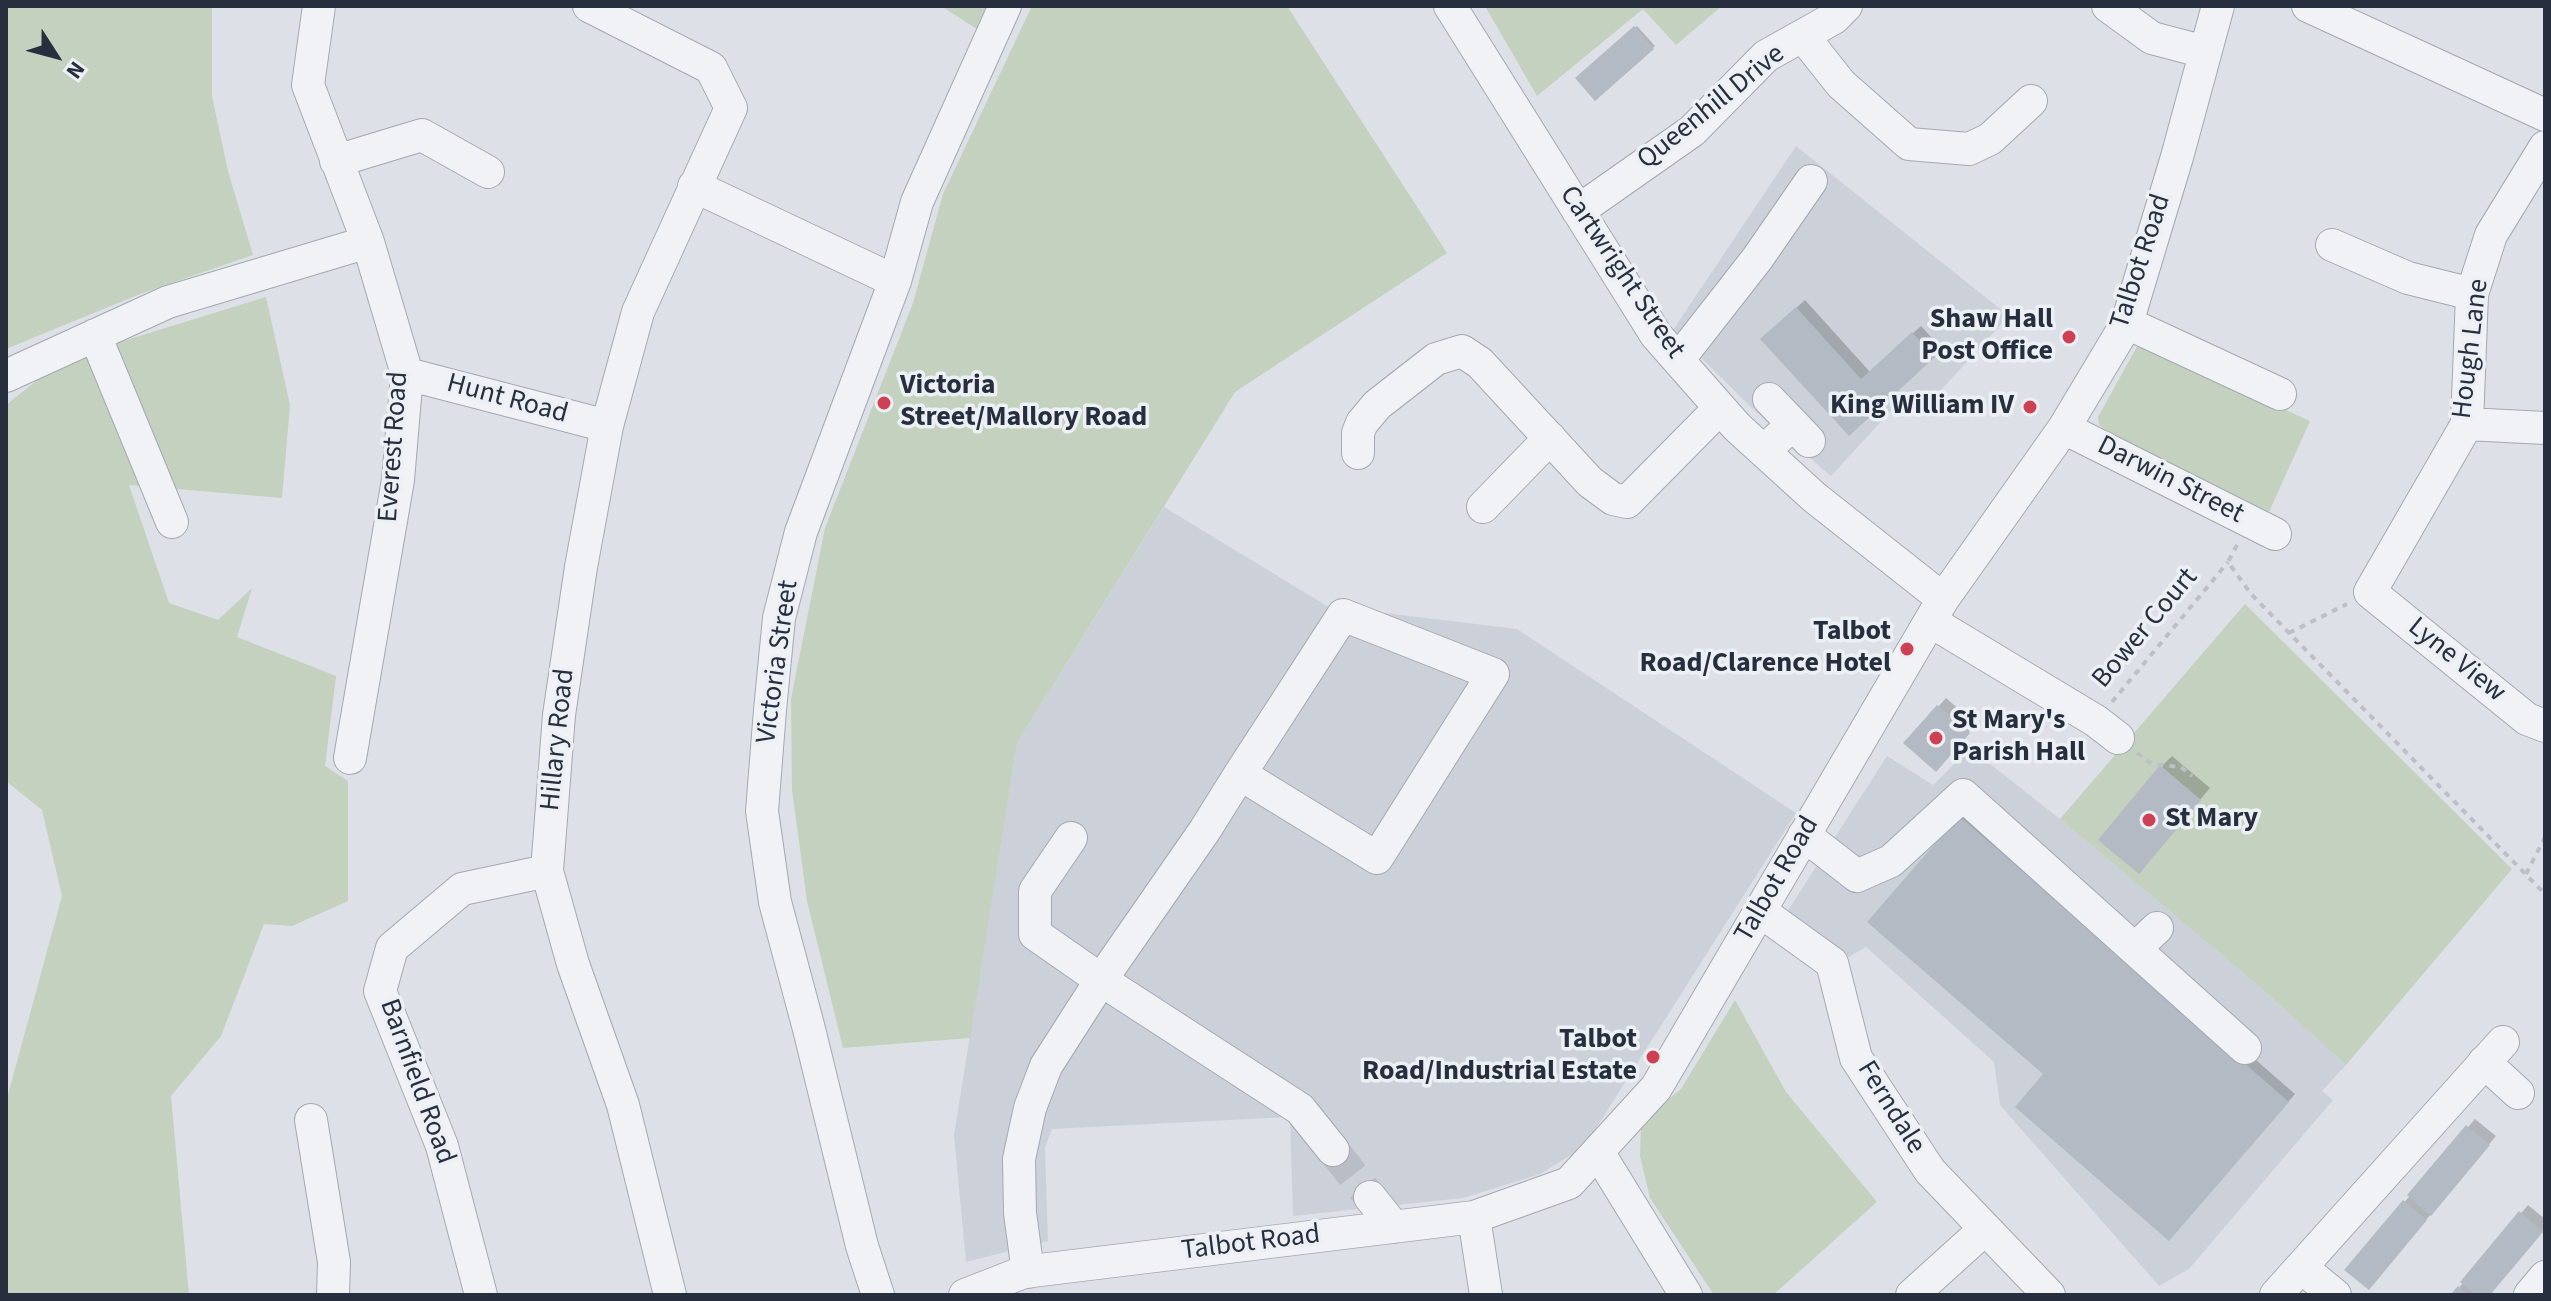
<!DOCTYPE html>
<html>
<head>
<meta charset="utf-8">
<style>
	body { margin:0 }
	#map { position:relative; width:2551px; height:1301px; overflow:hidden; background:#dde1e7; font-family:"Source Sans 3",sans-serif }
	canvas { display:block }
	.frame { position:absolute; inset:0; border:8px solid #272f3e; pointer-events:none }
	.north { position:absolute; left:16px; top:16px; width:80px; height:80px; -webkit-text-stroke:6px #ecf0f5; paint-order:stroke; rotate:126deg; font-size:22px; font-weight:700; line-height:32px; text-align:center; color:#272f3e }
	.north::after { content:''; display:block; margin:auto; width:28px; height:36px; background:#272f3e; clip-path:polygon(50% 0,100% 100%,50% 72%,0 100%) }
</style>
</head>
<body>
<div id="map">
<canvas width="2551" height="1301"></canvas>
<div class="frame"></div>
<div class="north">N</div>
</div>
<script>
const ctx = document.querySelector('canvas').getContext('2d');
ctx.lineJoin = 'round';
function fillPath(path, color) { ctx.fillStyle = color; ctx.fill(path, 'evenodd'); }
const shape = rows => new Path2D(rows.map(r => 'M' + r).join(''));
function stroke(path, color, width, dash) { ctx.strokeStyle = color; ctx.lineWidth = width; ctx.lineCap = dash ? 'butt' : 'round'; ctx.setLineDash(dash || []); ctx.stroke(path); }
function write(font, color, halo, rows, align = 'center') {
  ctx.font = font + ' "Source Sans 3",sans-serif'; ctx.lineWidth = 7; ctx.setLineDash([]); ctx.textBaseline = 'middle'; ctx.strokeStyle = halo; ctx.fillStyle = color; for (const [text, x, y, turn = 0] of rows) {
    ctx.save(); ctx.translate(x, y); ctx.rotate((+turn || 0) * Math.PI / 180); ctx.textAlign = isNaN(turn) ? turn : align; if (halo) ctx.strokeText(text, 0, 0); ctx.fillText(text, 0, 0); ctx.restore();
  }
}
const built = shape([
	[1796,146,2009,316,1940,391,1901,400,1831,476,1755,411,1673,330],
	[1164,507,1327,606,1517,629,1796,813,1584,1147,1540,1174,1463,1198,1293,1216,1290,1117,1052,1129,1045,1147,1048,1241,966,1262,954,1135,1017,743],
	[1970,748,2060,819,2260,987,2346,1065,2322,1091,2333,1100,2189,1269,2159,1286,2000,1105,1994,1062,1866,947,1849,957,1785,915,1887,756,1933,785]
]);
const green = shape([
	[6,6,212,6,212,96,228,171,253,255,140,294,6,349],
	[941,6,993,6,980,31],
	[1032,6,1287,6,1447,253,1235,392,1017,743,970,1038,843,1048,807,901,792,790,791,699,825,528,913,303,943,194],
	[1485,6,1722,6,1676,45,1643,9,1537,96],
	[266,297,290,405,282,498,129,485,169,603,218,620,252,588,237,637,336,676,325,766,348,781,348,901,292,926,264,924,221,1036,171,1096,189,1295,6,1295,6,1102,62,896,42,810,6,781,6,405,70,354,120,342],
	[2139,343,2310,421,2269,512,2112,434,2099,425,2098,417],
	[2245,604,2512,869,2346,1065,2260,987,2060,819],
	[1735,1000,1786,1092,1877,1202,1773,1295,1714,1295,1650,1198,1640,1156,1641,1122,1681,1089]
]);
const shadow = shape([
	[1637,26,1655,46,1595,98,1578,78],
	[1805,300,1870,372,1921,326,1941,348,1849,433,1771,331],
	[1946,698,1976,724,1943,761,1906,743],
	[2172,756,2210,788,2149,860,2161,767],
	[1968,810,2295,1094,2176,1230,2046,1074,1960,818],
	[2475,1119,2496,1136,2376,1280,2347,1270],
	[2528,1205,2545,1219,2545,1228,2488,1295,2453,1295]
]);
const building = shape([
	[1634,26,1654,49,1595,101,1575,78],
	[1796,307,1861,379,1912,332,1935,357,1849,436,1760,339],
	[1937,705,1970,733,1936,772,1903,743],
	[2160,765,2201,800,2139,874,2098,840],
	[1959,816,2289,1102,2169,1241,2015,1107,2043,1074,1867,922],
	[2466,1125,2490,1145,2431,1216,2407,1195],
	[2403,1200,2427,1220,2369,1290,2344,1270],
	[2519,1211,2543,1232,2490,1295,2476,1295,2460,1282],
	[2458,1286,2468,1295,2450,1295]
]);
const minorTunnel = shape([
	[1333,1150,1370,1197]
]);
const path = shape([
	[2237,545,2228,562,2251,594,2545,894],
	[2289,633,2347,604],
	[2112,702,2228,562],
	[2137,753,2152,764,2181,767,2192,776],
	[2526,874,2545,837]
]);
const minor = shape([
	[319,6,308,85,368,242,407,374,398,480,350,758],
	[589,6,711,68,731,108,638,312,607,426,581,567,559,715,547,871,573,964,623,1105,670,1295],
	[1450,6,1656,335,1737,427,1814,497,1943,599],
	[2108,6,2152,38,2205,52],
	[2308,6,2545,115],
	[1803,36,1841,84,1909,144,1969,149,1990,139,2031,101],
	[2545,147,2491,235,2472,294,2467,424,2370,592,2527,719,2545,726],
	[336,161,422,135,488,172],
	[694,186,895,281],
	[1578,211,1692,131,1766,56,1834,18,1846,6],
	[2332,245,2408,278,2472,294],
	[2127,323,2280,394],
	[95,335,172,522],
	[1678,360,1757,259,1811,181],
	[407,374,607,426],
	[6,376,168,302,368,242],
	[1769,399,1793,424],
	[2467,424,2545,428],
	[2064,428,2275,534],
	[1764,451,1793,424,1809,441],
	[1358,453,1358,433,1362,423,1377,405,1436,359,1462,351,1480,363,1590,482,1613,499,1627,502,1720,408],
	[1483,507,1550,438],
	[1930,621,2096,721,2118,738],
	[1240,774,1377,858,1493,674,1343,615,1240,774,1205,830,1101,980,1300,1109,1333,1150],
	[1804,835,1857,876,1891,861,1963,795,2245,1048],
	[1760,911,1832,963,1856,1058,1930,1171,2049,1295],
	[2135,949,2157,928],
	[2484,1062,2518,1093],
	[311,1120,334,1262,333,1295],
	[1598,1152,1686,1295],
	[1370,1197,1394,1227],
	[1474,1217,1486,1295],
	[2301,1267,2335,1295],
	[1028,1272,1020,1213,1019,1159,1030,1108,1046,1066,1101,980,1035,934,1035,891,1071,838],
	[481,1295,442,1146,380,991,392,948,462,889,547,871],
	[878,1295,862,1246,809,1029,775,902,762,811,770,710,779,618,801,532,895,281,917,202,1005,6],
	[965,1295,1024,1272,1474,1217,1569,1183,1656,1088,1943,599,2064,428,2127,323,2177,157,2218,6],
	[1912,1295,1985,1229],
	[2276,1295,2503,1042],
	[2530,1295,2545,1277]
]);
const markers = [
	[2069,337,8,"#ce4155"],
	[884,403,8,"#ce4155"],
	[2030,407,8,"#ce4155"],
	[1907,649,8,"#ce4155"],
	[1936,738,8,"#ce4155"],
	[2149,820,8,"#ce4155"],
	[1653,1057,8,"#ce4155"]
];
const streetNames = [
	["Queenhill Drive",1712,108,-39],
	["Talbot Road",2142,262,-72],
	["Cartwright Street",1621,273,56],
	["Hough Lane",2472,349,-83],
	["Hunt Road",507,400,15],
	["Everest Road",395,447,-86],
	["Darwin Street",2170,481,27],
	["Bower Court",2146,629,-50],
	["Lyne View",2456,661,39],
	["Victoria Street",779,662,-82],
	["Hillary Road",559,740,-84],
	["Talbot Road",1778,880,-60],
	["Barnfield Road",416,1082,70],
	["Ferndale",1890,1108,58],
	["Talbot Road",1251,1244,-7]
];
const poiNames = [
	["Shaw Hall",2053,321],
	["Post Office",2053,353],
	["Victoria",900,387,"left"],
	["Street/Mallory Road",900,419,"left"],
	["King William IV",2014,407],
	["Talbot",1891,633],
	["Road/Clarence Hotel",1891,665],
	["St Mary's",1952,722,"left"],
	["Parish Hall",1952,754,"left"],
	["St Mary",2165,820,"left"],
	["Talbot",1637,1041],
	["Road/Industrial Estate",1637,1073]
];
fillPath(built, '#cbd0d9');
fillPath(green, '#c3d1be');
fillPath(shadow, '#0003');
fillPath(building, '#b4bac4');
stroke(minorTunnel, '#b9bdc5', 32, [32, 16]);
stroke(minor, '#a3a8b1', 34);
stroke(path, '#bcbfc5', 4, [6, 6]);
stroke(minor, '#f0f2f5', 32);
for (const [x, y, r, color] of markers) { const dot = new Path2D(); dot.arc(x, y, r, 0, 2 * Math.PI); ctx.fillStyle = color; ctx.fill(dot); stroke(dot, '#ecf0f5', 3); }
write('28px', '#272f3e', '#ecf0f5', streetNames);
write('bold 28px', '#272f3e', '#ecf0f5', poiNames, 'right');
</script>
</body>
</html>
